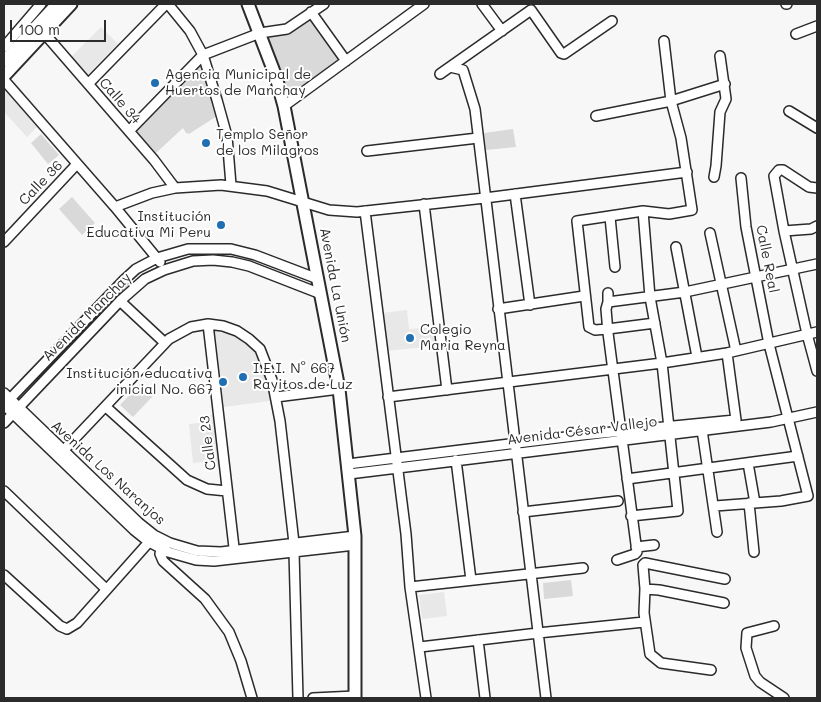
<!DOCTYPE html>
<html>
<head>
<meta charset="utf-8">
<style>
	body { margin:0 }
	#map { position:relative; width:821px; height:702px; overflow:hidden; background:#f7f7f7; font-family:Mali,sans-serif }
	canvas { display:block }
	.frame { position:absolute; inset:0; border:5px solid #2b2b2b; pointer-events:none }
	.scale { position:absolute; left:10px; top:20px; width:96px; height:22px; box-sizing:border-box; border:2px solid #2b2b2b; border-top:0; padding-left:6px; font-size:15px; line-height:18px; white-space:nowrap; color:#2b2b2b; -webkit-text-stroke:4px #fff; paint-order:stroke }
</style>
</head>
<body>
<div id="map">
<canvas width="821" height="702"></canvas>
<div class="frame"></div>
<div class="scale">100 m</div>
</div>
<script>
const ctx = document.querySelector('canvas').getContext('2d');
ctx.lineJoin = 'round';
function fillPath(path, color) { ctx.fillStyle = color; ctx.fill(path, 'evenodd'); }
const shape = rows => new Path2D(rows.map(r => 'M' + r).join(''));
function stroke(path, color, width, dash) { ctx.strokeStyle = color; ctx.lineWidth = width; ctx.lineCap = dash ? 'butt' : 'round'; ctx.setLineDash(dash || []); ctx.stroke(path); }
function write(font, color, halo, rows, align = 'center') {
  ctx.font = font + ' Mali,sans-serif'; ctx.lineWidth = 4; ctx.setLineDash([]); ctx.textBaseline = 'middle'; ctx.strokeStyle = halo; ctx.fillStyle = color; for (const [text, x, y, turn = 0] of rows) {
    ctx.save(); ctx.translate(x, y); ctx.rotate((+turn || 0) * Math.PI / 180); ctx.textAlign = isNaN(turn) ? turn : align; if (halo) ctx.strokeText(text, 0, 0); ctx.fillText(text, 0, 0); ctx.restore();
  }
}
const built = shape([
	[101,27,118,44,87,75,72,56],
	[4,91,7,91,38,126,27,137,4,112],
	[407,310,409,329,434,327,436,346,386,351,382,313],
	[215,331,237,336,250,346,258,355,263,367,270,401,224,407],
	[208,415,213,415,219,466,213,467,212,461,193,463,189,424,208,422],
	[444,592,447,616,422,619,419,595]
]);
const green = shape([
	[312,18,341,59,294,96,285,100,266,38,286,34],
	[200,61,217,116,189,134,186,133,183,128,156,153,134,128],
	[513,129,516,147,486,150,484,133],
	[41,134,59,155,48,164,31,143],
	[72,197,95,223,82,235,59,209],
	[140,384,153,396,133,417,120,405],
	[571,580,573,596,544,599,543,583]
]);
const minor = shape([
	[168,4,190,31,203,55,217,100,227,136,231,185],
	[482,4,502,31],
	[786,4,787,4],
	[311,12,346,61],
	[44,33,154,160,175,188],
	[796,34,817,26],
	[4,47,41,4],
	[450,67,463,70,475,109,546,698],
	[440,74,531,10,561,53,564,54,612,21],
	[4,80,115,207,160,262],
	[88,84,166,4],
	[284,106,424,4],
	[789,111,817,128],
	[596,116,671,101,725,84],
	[129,131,203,55,260,33,287,29,324,4],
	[367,151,478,138],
	[714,177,716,166,720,112,726,99,720,56],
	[817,188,809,187,783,170,779,170,774,176,784,231,807,334,817,371],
	[515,194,530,305],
	[424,204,447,390],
	[115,207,152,193,175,188,221,185,267,191,329,210,357,212,485,198,687,172],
	[365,211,406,534,410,587,426,698],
	[610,217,615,267],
	[784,231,811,229,817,226],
	[710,233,736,351],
	[4,242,77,164],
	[676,247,697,357],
	[608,293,608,302,606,309,608,333,637,552,635,554,617,560],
	[120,301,165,343],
	[608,302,685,292,817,264],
	[498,309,584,296],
	[655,323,608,329,595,330,589,327,577,221,643,211,669,214,692,210,681,138,671,101,664,41],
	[208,324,235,556],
	[727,353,736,420],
	[4,393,139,523,154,535,170,543,197,551,221,552,355,536],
	[276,397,339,389],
	[388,397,662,363,727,353,817,332],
	[7,402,124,280,136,269,157,258,188,249,231,249,255,255,318,279],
	[4,405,134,530,149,542,168,552,196,560,214,561,355,545],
	[106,407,187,480,207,489,227,491],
	[4,423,120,301,145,279,164,270,193,261,213,260,232,262,249,266,321,294],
	[702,430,717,532],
	[63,451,169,339,191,327,208,324,223,326,237,331,249,339,260,349,272,380,280,421,294,543],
	[456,460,471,580],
	[748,463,755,503],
	[348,464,582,435,735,420],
	[349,474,771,422,817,412],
	[627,479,798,456],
	[4,491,106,589],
	[749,503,754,552],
	[715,506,781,501,808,496,769,344,746,227,741,178],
	[523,512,618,501],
	[631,516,678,511,662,363,650,297,643,211],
	[636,547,654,545],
	[161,549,160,554,163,561,205,599,229,632,241,661,252,698],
	[294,552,298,698],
	[4,575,60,626,67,629,77,623,149,542],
	[410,587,583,568],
	[645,589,643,565,645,563,725,579],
	[774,626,747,633,746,648,755,676,760,682,784,698],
	[478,640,485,698],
	[420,647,538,633,644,622],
	[711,670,661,663,650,654,644,613,645,589,659,590,724,603],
	[313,698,355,696]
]);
const major = shape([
	[248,4,276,77,284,106,339,389,355,536,355,698],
	[4,61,57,4],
	[4,76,71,4]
]);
const markers = [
	[155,83,5,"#1f6fb2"],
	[206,143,5,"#1f6fb2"],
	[221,225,5,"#1f6fb2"],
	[410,338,5,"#1f6fb2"],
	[243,377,5,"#1f6fb2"],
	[223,382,5,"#1f6fb2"]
];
const poiNames = [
	["Agencia Municipal de",165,75],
	["Huertos de Manchay",165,91],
	["Templo Señor",216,135],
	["de los Milagros",216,151],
	["Institución",211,217,"right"],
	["Educativa Mi Peru",211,233,"right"],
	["Colegio",420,330],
	["Maria Reyna",420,346],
	["I.E.I. N° 667",253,369],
	["Rayitos de Luz",253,385],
	["Institución educativa",213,374,"right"],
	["inicial No. 667",213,390,"right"]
];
const streetNames = [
	["Calle 34",120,101,49],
	["Calle 36",41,183,-46],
	["Calle Real",767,259,79],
	["Avenida La Unión",335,285,79],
	["Avenida Manchay",87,317,-45],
	["Avenida César Vallejo",582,431,-7],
	["Calle 23",208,443,-97],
	["Avenida Los Naranjos",108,473,42]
];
fillPath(built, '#e8e8e8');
fillPath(green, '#d9d9d9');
stroke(minor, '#2b2b2b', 12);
stroke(major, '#2b2b2b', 15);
stroke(minor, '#fff', 9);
stroke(major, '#fff', 11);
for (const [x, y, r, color] of markers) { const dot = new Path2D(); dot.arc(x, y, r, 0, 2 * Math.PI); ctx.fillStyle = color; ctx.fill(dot); stroke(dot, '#fff', 2); }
write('14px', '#2b2b2b', '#fff', poiNames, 'left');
write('14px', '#2b2b2b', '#fff', streetNames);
</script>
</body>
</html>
